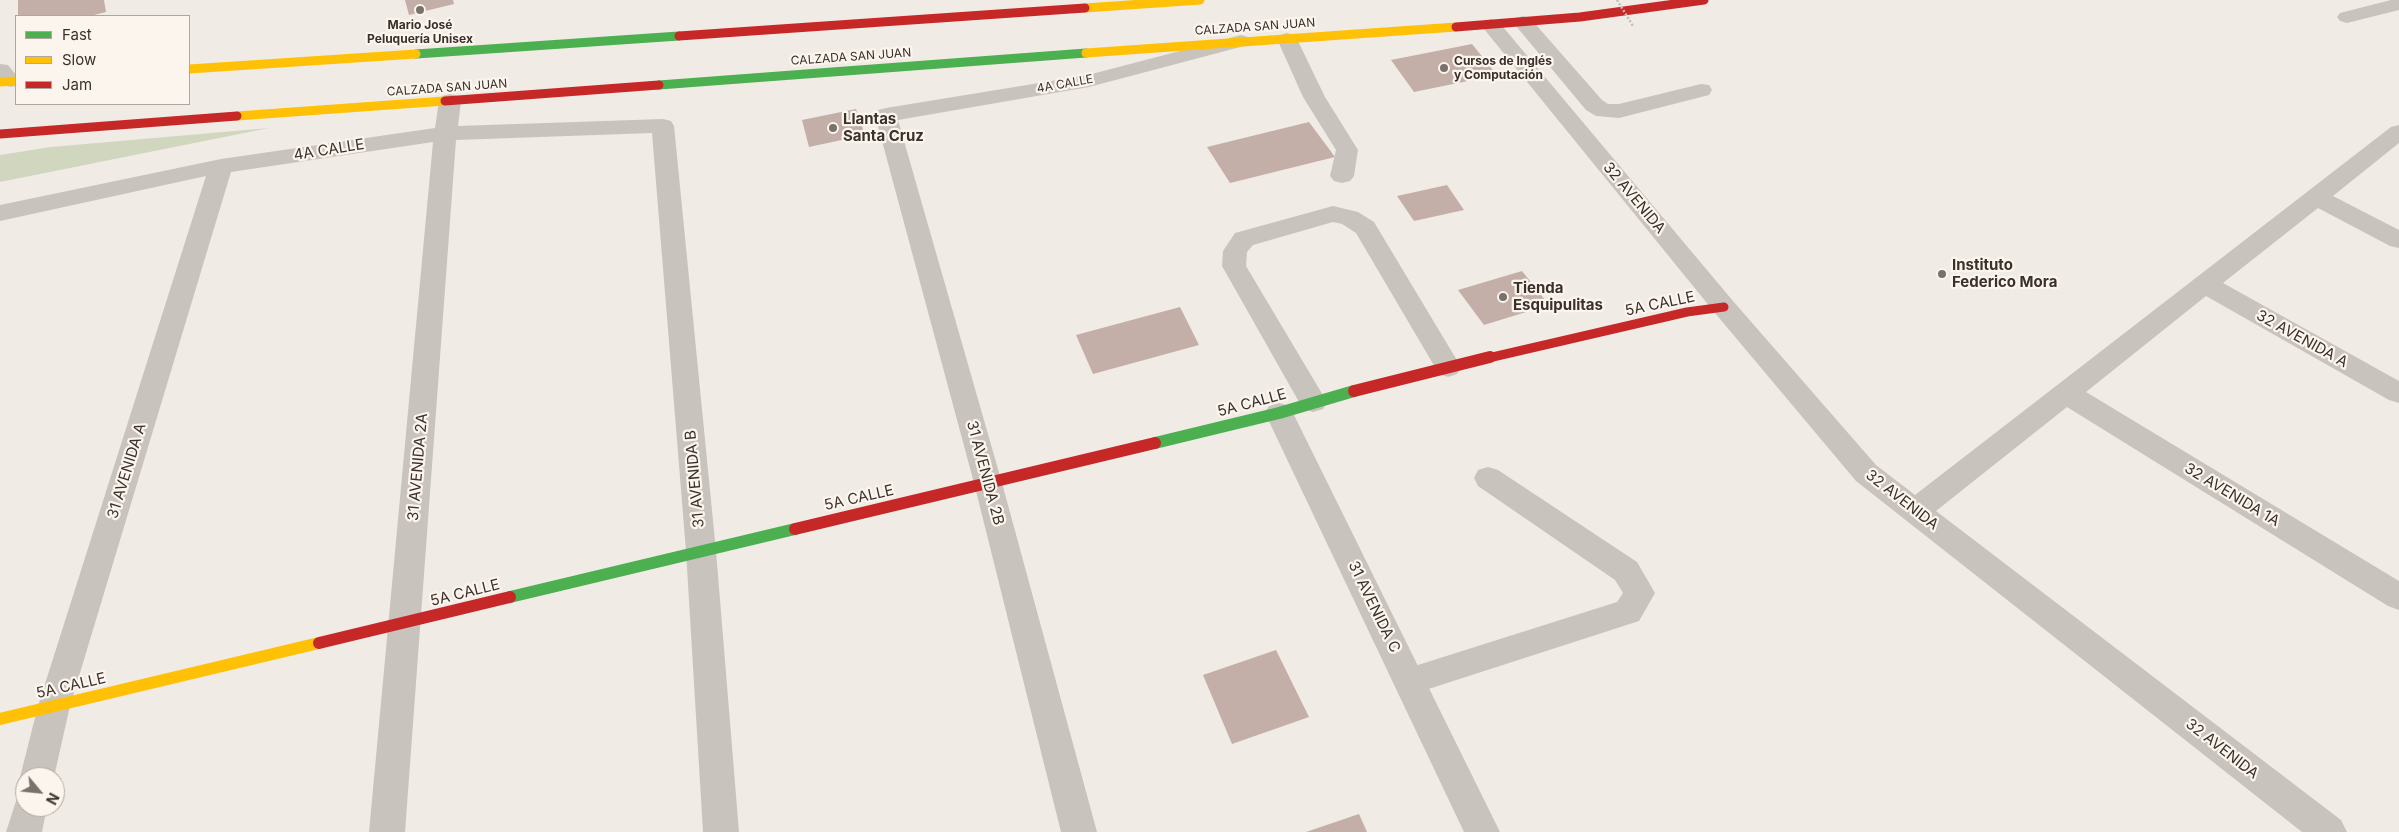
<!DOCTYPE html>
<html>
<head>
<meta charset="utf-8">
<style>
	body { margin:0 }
	#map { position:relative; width:2399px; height:832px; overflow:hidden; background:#f0ebe5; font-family:Inter,sans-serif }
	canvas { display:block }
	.legend { position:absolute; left:15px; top:15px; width:175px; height:90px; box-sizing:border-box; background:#fbf5ee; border:1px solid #aea6a0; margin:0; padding:6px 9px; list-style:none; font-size:15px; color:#3b302b }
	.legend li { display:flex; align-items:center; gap:10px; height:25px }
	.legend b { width:25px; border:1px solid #aea6a0 }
	.north { position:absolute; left:15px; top:767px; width:50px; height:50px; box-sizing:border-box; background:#fbf5ee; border:1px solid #aea6a0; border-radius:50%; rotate:118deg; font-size:14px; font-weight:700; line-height:20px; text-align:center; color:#3b302b }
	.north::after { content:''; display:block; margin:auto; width:18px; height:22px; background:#7a716c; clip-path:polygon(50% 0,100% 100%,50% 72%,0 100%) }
</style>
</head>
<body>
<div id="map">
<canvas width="2399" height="832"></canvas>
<ul class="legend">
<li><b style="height:6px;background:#4caf50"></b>Fast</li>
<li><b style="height:6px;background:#ffc107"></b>Slow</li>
<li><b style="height:6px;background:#c62828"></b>Jam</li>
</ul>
<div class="north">N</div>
</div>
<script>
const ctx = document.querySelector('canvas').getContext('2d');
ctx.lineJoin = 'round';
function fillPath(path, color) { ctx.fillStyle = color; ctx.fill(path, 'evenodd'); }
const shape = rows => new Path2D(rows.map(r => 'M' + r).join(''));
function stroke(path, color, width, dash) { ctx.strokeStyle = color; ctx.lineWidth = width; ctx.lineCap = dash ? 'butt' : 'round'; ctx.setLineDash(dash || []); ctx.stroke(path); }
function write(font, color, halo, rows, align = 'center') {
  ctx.font = font + ' Inter,sans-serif'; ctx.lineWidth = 4.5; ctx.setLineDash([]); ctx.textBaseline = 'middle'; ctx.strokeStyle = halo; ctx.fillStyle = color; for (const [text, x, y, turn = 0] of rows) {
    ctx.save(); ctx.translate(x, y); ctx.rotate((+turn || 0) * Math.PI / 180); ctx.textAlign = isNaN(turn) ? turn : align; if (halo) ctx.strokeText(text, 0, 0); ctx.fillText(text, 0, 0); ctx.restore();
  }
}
const green = shape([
	[269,128,0,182,0,155,51,147]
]);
const building = shape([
	[18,0,104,0,106,12,90,16,18,16],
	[405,0,453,0,454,4,409,15],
	[1472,44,1497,75,1414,92,1391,60],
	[856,109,865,135,809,147,802,120],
	[1309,122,1335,157,1230,183,1207,147],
	[1447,185,1464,210,1414,221,1397,196],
	[1522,271,1549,305,1484,325,1458,290],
	[1180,307,1199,345,1093,374,1076,335],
	[1276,650,1309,717,1232,744,1203,675],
	[1359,814,1367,832,1306,832]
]);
const lane = shape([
	[2391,0,2399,0,2399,10,2347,23,2340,21,2337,17,2340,13,2391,0],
	[1523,16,1530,18,1602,100,1608,104,1619,104,1701,84,1709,85,1712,90,1709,95,1619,118,1596,116,1586,110,1516,26,1513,22,1516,18,1523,16],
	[0,64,8,65,16,75,16,86,10,87,0,83,0,64],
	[1333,206,1358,212,1374,222,1461,367,1457,374,1448,377,1439,374,1356,233,1342,224,1333,222,1253,245,1247,252,1246,266,1327,402,1323,409,1313,412,1303,409,1222,266,1223,251,1235,233,1333,206],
	[1488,467,1498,470,1637,562,1655,593,1639,621,1410,695,1399,691,1394,681,1399,671,1617,602,1623,593,1615,580,1478,486,1474,478,1478,470,1488,467]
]);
const street = shape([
	[1491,19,1498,21,1733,301,1876,465,1915,495,2391,127,2399,125,2399,143,2333,196,2399,230,2399,248,2390,246,2318,208,2223,283,2399,381,2399,403,2389,400,2206,296,2086,392,2399,581,2399,610,2388,606,2067,407,1936,511,2341,820,2347,832,2302,832,1856,481,1715,313,1484,29,1481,25,1484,21,1491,19],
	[1287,33,1294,35,1297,39,1325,97,1358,150,1354,176,1350,181,1342,183,1334,181,1330,176,1336,150,1303,97,1277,39,1280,35,1287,33],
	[1241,35,1248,37,1251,41,1248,45,1089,87,898,120,1002,483,1097,832,1061,832,974,483,875,115,878,110,886,108,1088,75,1241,35],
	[450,94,458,96,461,101,458,126,663,119,671,121,674,126,716,551,739,832,703,832,686,551,652,133,456,140,405,832,369,832,433,142,231,172,70,706,54,777,25,777,25,788,20,777,38,706,206,176,0,221,0,205,221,159,435,128,439,101,442,96,450,94],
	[1279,403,1289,406,1293,413,1500,832,1464,832,1265,413,1269,406,1279,403],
	[25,793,25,807,47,807,42,832,6,832,18,795,25,793]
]);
const fastFar1 = shape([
	[416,54,679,36],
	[659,85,1086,53]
]);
const fast = shape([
	[1155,443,1279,413,1354,391],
	[510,597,795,529]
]);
const slowFar1 = shape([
	[1085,8,1200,0],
	[1086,53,1456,27],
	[189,69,416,54],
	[0,82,16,81],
	[237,116,445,101]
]);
const slow = shape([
	[0,719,319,643]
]);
const jamFar1 = shape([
	[1456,27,1580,17,1704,0],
	[679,36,1085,8],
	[445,101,659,85],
	[0,134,237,116],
	[1484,359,1687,312,1724,307]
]);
const jam = shape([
	[1354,391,1490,357],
	[795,529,1155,443],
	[319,643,510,597]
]);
const pathBridge = shape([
	[1617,0,1633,26]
]);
const markers = [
	[420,10,5,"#7a716c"],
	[1444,68,5,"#7a716c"],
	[833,128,5,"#7a716c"],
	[1942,274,5,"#7a716c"],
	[1503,297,5,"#7a716c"]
];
const farPoinames = [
	["Mario José",420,25],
	["Peluquería Unisex",420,39],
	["Cursos de Inglés",1454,61,"left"],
	["y Computación",1454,75,"left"]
];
const farStreetnames = [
	["CALZADA SAN JUAN",1255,27,-4],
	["CALZADA SAN JUAN",851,57,-4],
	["4A CALLE",1065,84,-10],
	["CALZADA SAN JUAN",447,88,-4]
];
const poiNames = [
	["Llantas",843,119],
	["Santa Cruz",843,136],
	["Instituto",1952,265],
	["Federico Mora",1952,282],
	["Tienda",1513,288],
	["Esquipulitas",1513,305]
];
const streetNames = [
	["4A CALLE",329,150,-9],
	["32 AVENIDA",1634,198,50],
	["5A CALLE",1660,304,-12],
	["32 AVENIDA A",2302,339,29],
	["5A CALLE",1252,403,-15],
	["31 AVENIDA 2A",418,467,-85],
	["31 AVENIDA A",127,471,-73],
	["31 AVENIDA 2B",985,473,75],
	["31 AVENIDA B",695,479,-95],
	["32 AVENIDA 1A",2232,495,31],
	["5A CALLE",859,498,-13],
	["32 AVENIDA",1902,500,38],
	["5A CALLE",465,593,-14],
	["31 AVENIDA C",1374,607,64],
	["5A CALLE",71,686,-13],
	["32 AVENIDA",2222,749,38]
];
fillPath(green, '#d1d6bf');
fillPath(building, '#c3afa7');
fillPath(lane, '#c9c3be');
fillPath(street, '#c9c3be');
stroke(fastFar1, '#4caf50', 9);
stroke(fast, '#4caf50', 12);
stroke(slowFar1, '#ffc107', 9);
stroke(slow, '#ffc107', 12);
stroke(jamFar1, '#c62828', 9);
stroke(jam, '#c62828', 12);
stroke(pathBridge, '#c2bbb6', 2.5, [2, 2]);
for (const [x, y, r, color] of markers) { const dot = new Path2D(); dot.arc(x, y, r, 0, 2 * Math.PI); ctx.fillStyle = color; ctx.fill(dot); stroke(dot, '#fbf5ee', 2); }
write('bold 12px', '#3b302b', '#fbf5ee', farPoinames);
write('12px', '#3b302b', '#fbf5ee', farStreetnames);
write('bold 15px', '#3b302b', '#fbf5ee', poiNames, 'left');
write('15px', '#3b302b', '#fbf5ee', streetNames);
</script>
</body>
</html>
